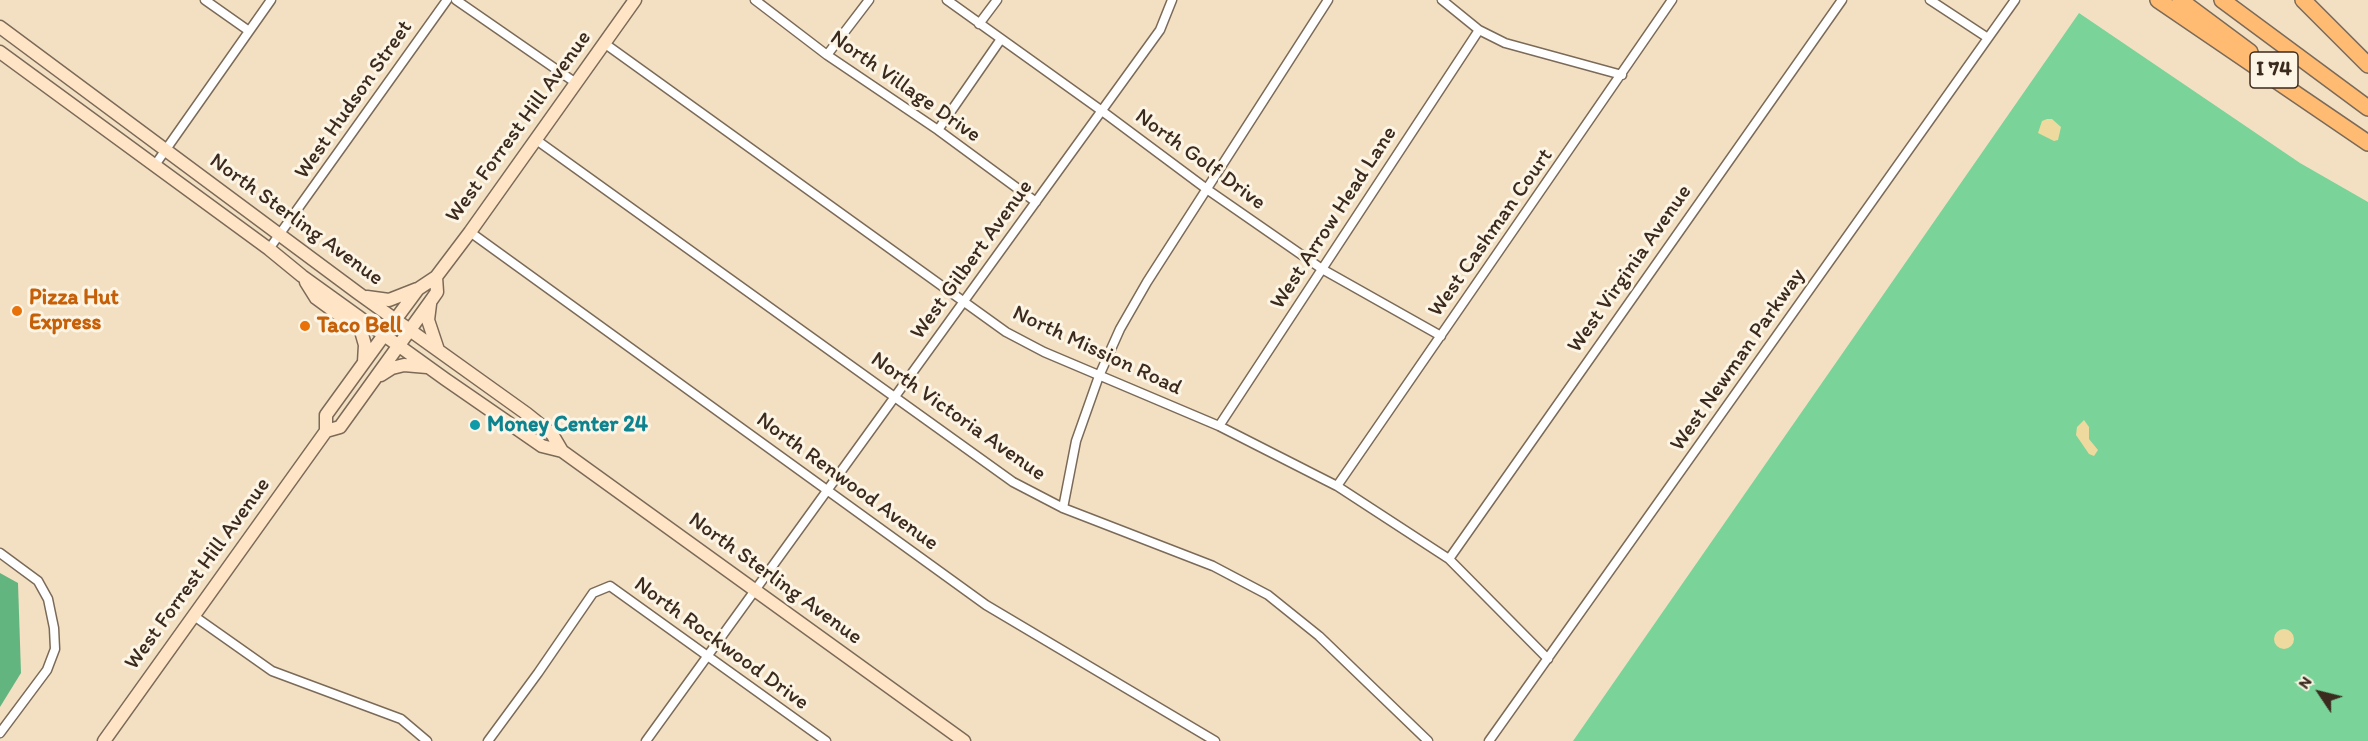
<!DOCTYPE html>
<html>
<head>
<meta charset="utf-8">
<style>
	body { margin:0 }
	#map { position:relative; width:2368px; height:741px; overflow:hidden; background:#f3e0c3; font-family:Itim,sans-serif }
	canvas { display:block }
	.north { position:absolute; left:2290px; top:663px; width:60px; height:60px; -webkit-text-stroke:4px #fcf5e5; paint-order:stroke; rotate:305deg; font-size:16px; font-weight:700; line-height:24px; text-align:center; color:#3b2a1e }
	.north::after { content:''; display:block; margin:auto; width:21px; height:27px; background:#3b2a1e; clip-path:polygon(50% 0,100% 100%,50% 72%,0 100%) }
</style>
</head>
<body>
<div id="map">
<canvas width="2368" height="741"></canvas>
<div class="north">N</div>
</div>
<script>
const ctx = document.querySelector('canvas').getContext('2d');
ctx.lineJoin = 'round';
function fillPath(path, color) { ctx.fillStyle = color; ctx.fill(path, 'evenodd'); }
const shape = rows => new Path2D(rows.map(r => 'M' + r).join(''));
function stroke(path, color, width, dash) { ctx.strokeStyle = color; ctx.lineWidth = width; ctx.lineCap = dash ? 'butt' : 'round'; ctx.setLineDash(dash || []); ctx.stroke(path); }
function write(font, color, halo, rows, align = 'center') {
  ctx.font = font + ' Itim,sans-serif'; ctx.lineWidth = 6; ctx.setLineDash([]); ctx.textBaseline = 'middle'; ctx.strokeStyle = halo; ctx.fillStyle = color; for (const [text, x, y, turn = 0] of rows) {
    ctx.save(); ctx.translate(x, y); ctx.rotate((+turn || 0) * Math.PI / 180); ctx.textAlign = isNaN(turn) ? turn : align; if (halo) ctx.strokeText(text, 0, 0); ctx.fillText(text, 0, 0); ctx.restore();
  }
}
const green = shape([
	[2079,13,2300,163,2368,202,2368,741,1573,741]
]);
const forest = shape([
	[0,573,18,583,21,673,0,707]
]);
const sand = shape([
	[2047,119,2052,119,2061,127,2058,140,2054,141,2038,133,2042,121],
	[2084,420,2089,427,2089,439,2098,450,2094,456,2089,454,2076,435,2077,427],
	'2274 639a10 10 0 1 1 20 0a10 10 0 1 1-20 0Z'
]);
const street = shape([
	[205,0,249,31],
	[456,0,576,83],
	[755,0,827,55,938,130,1036,202],
	[947,0,1102,111,1208,190,1322,269,1441,336],
	[1442,0,1479,30,1505,43,1622,75],
	[1930,0,1988,38],
	[979,24,997,0],
	[604,43,1006,332,1044,352,1219,426,1337,486,1449,559,1548,659],
	[827,55,869,0],
	[938,130,1001,39],
	[535,139,1013,482,1063,508,1213,566,1268,595,1319,636,1428,741],
	[155,165,271,0],
	[470,232,986,605,1215,741],
	[269,249,447,0],
	[1219,426,1479,30],
	[1337,486,1672,0],
	[1063,508,1076,441,1099,376,1120,329,1147,282,1328,0],
	[0,553,38,581,48,599,54,628,55,649,47,670,0,733],
	[1449,559,1842,0],
	[194,616,272,671,401,719,427,741],
	[488,741,538,673,593,593,610,586,826,741],
	[646,741,1160,30,1172,0],
	[1489,741,2015,0]
]);
const secondary = shape([
	[0,27,358,293,527,414,552,434,562,451],
	[0,52,269,249,302,276,445,379,542,446,562,451,964,741],
	[306,282,316,298,361,331,365,345,364,362],
	[367,297,389,300,417,289],
	[430,304,428,320,438,350],
	[381,375,392,368,404,365,427,367],
	[326,431,340,427,430,302,437,292,436,277],
	[104,741,326,431,326,415,384,335,418,289,436,277,470,232,635,0]
]);
const highway = shape([
	[2158,0,2368,143],
	[2180,0,2250,52],
	[2222,0,2368,108],
	[2303,0,2368,65]
]);
const markers = [
	[17,311,6,"#e8710a"],
	[305,326,6,"#e8710a"],
	[475,425,6,"#0f9aa8"]
];
const shields = [
	[2274,70,48]
];
const shieldNames = [
	["I 74",2274,70]
];
const streetNames = [
	["North Village Drive",905,87,35],
	["West Hudson Street",354,100,-55],
	["West Forrest Hill Avenue",519,127,-54],
	["North Golf Drive",1200,160,36],
	["West Arrow Head Lane",1334,218,-57],
	["North Sterling Avenue",296,220,36],
	["West Cashman Court",1491,233,-55],
	["West Gilbert Avenue",972,260,-54],
	["West Virginia Avenue",1630,269,-55],
	["North Mission Road",1097,351,25],
	["West Newman Parkway",1738,360,-55],
	["North Victoria Avenue",958,417,35],
	["North Renwood Avenue",847,482,36],
	["West Forrest Hill Avenue",198,574,-54],
	["North Sterling Avenue",775,579,36],
	["North Rockwood Drive",721,644,36]
];
const foodNames = [
	["Pizza Hut",29,298],
	["Express",29,323],
	["Taco Bell",317,326]
];
const cultureNames = [
	["Money Center 24",487,425]
];
fillPath(green, '#7ad398');
fillPath(forest, '#63b580');
fillPath(sand, '#eeda9e');
stroke(street, '#7b6a58', 11);
stroke(secondary, '#7b6a58', 15);
stroke(highway, '#7b6a58', 18);
stroke(street, '#fff', 8);
stroke(secondary, '#ffe4c6', 12);
stroke(highway, '#ffbb71', 15);
for (const [x, y, r, color] of markers) { const dot = new Path2D(); dot.arc(x, y, r, 0, 2 * Math.PI); ctx.fillStyle = color; ctx.fill(dot); stroke(dot, '#fcf5e5', 2); }
for (const [x, y, w] of shields) { const box = new Path2D(); box.roundRect(x - w / 2, y - 18, w, 36, 4.5); ctx.fillStyle = '#fcf5e5'; ctx.fill(box); stroke(box, '#3b2a1e', 1.5); }
write('bold 21px', '#3b2a1e', null, shieldNames);
write('22px', '#3b2a1e', '#fcf5e5', streetNames);
write('bold 22px', '#c56008', '#fcf5e5', foodNames, 'left');
write('bold 22px', '#0d838f', '#fcf5e5', cultureNames, 'left');
</script>
</body>
</html>
